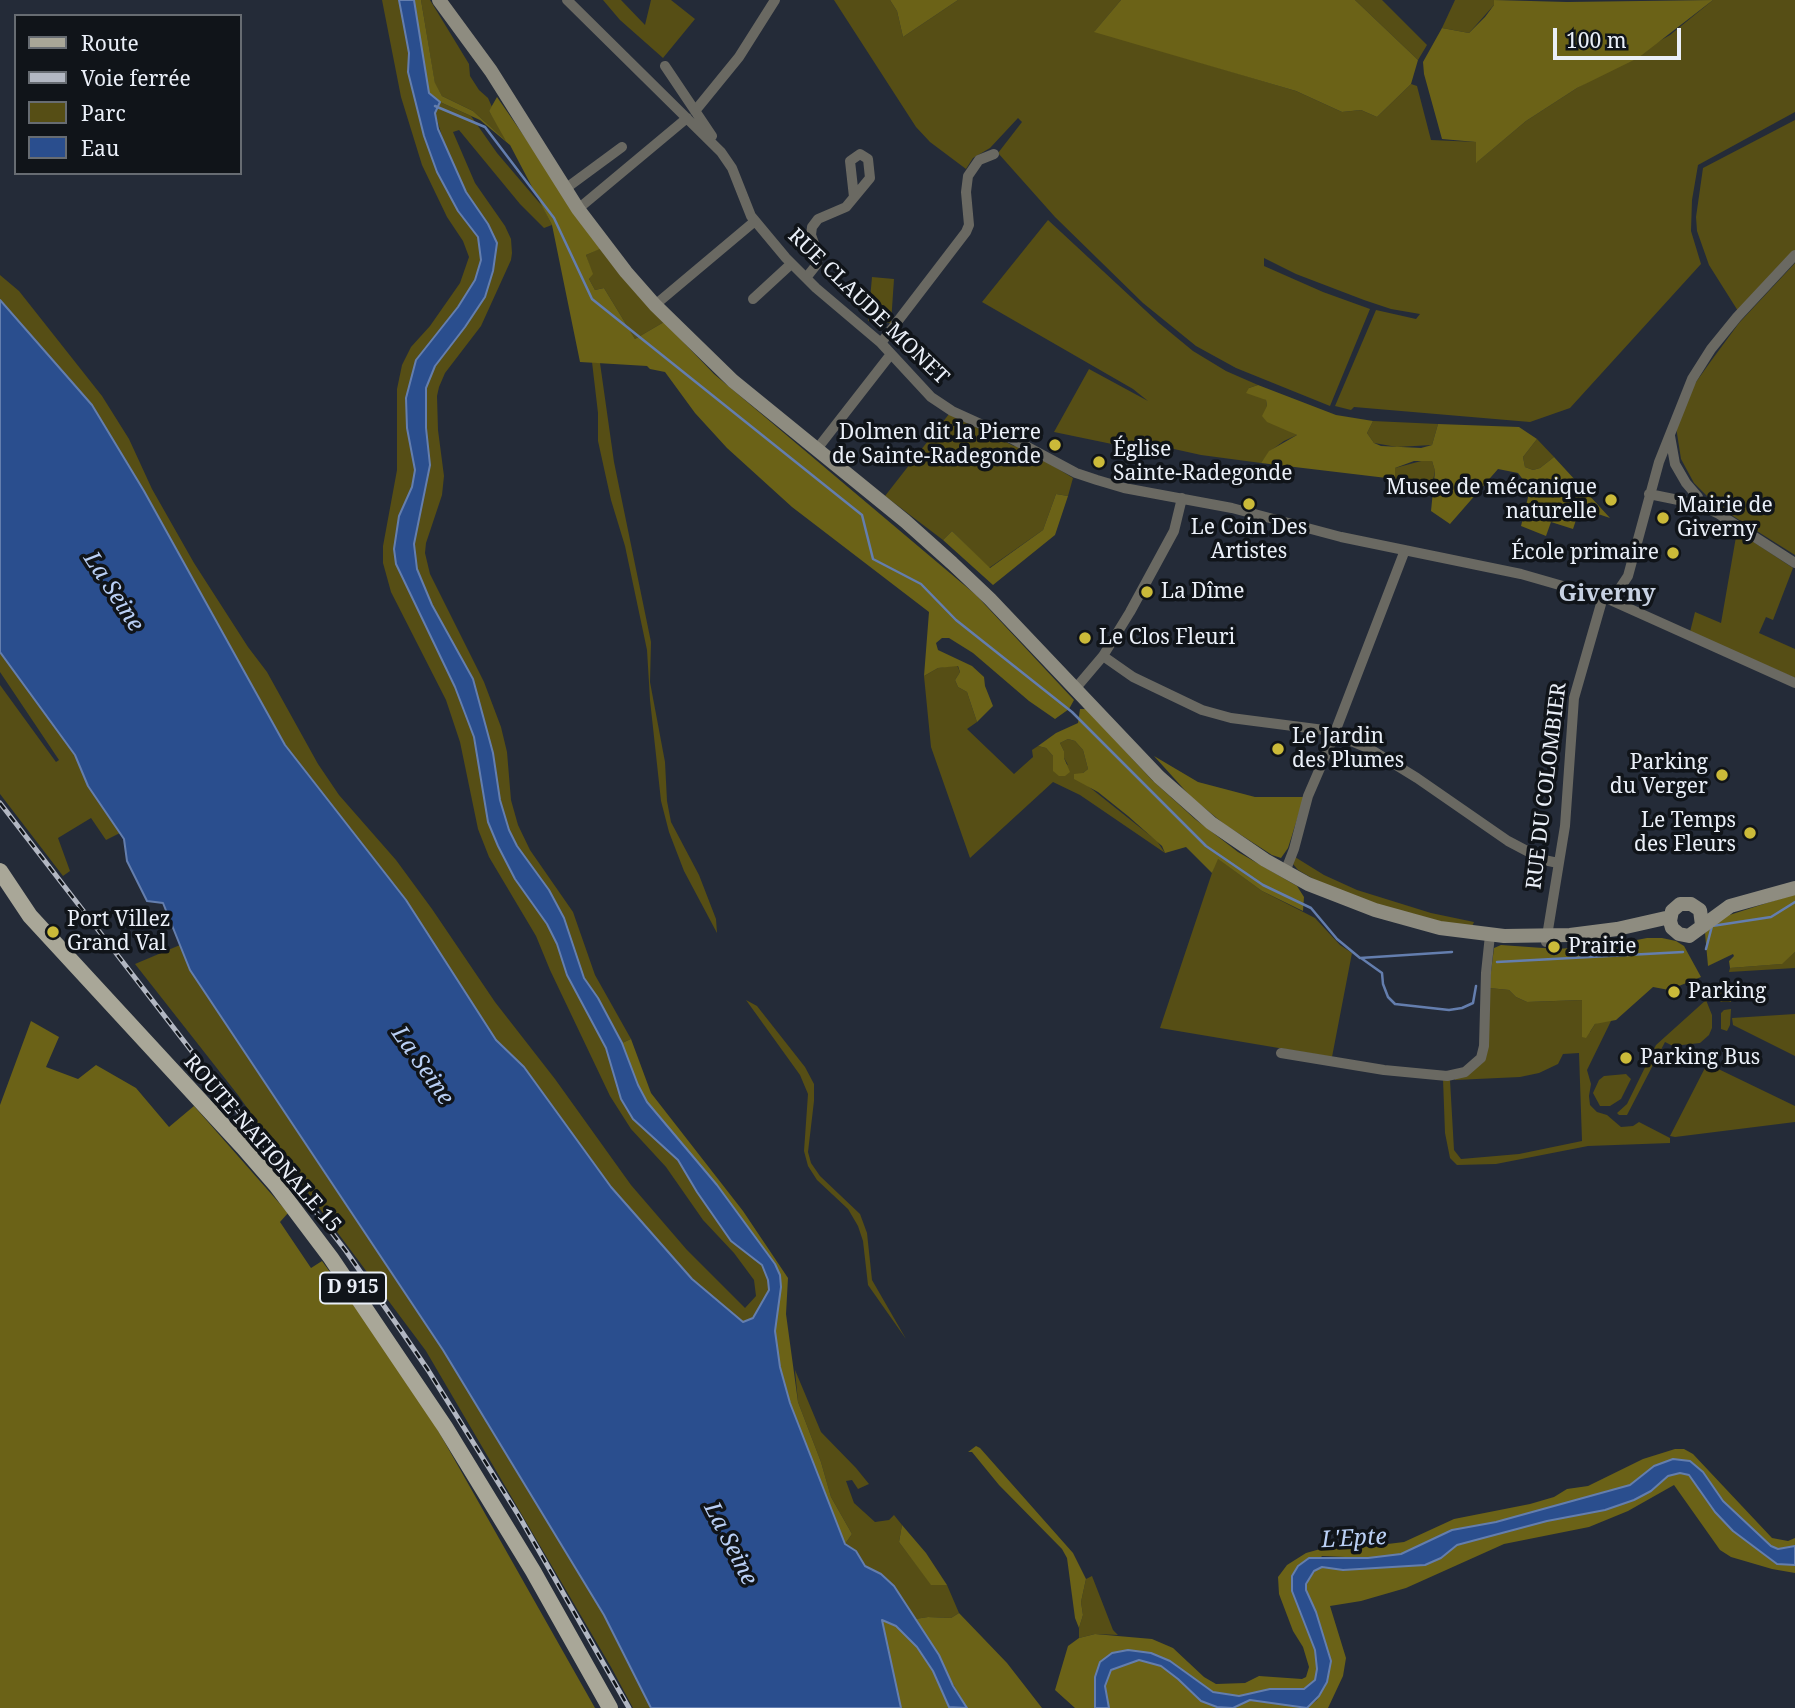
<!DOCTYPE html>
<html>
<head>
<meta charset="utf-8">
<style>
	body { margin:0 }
	#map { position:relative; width:1795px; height:1708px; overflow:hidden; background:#242b38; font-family:"Noto Serif",serif }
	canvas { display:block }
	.legend { position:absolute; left:14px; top:14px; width:228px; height:161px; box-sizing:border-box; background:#101419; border:2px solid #676c72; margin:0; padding:9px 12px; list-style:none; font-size:21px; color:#eaeff8 }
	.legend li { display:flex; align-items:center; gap:14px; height:35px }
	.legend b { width:35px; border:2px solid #676c72 }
	.scale { position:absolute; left:1553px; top:28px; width:128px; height:32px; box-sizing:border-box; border:4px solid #eaeff8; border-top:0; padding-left:9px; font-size:21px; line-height:24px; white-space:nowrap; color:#eaeff8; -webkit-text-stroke:5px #101419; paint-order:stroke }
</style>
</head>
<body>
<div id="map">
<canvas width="1795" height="1708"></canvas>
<ul class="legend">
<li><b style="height:9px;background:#a9a798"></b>Route</li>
<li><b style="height:9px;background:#b2b7c2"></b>Voie ferrée</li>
<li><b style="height:19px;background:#564e15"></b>Parc</li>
<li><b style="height:19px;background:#2a4e8e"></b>Eau</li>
</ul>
<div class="scale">100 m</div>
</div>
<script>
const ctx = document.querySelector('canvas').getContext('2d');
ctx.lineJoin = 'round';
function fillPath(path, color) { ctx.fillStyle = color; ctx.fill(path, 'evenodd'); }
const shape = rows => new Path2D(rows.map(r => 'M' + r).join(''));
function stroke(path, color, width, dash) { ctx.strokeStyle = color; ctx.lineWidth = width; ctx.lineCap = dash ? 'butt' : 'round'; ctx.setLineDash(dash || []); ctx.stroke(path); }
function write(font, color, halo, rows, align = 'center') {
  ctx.font = font + ' "Noto Serif",serif'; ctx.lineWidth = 7; ctx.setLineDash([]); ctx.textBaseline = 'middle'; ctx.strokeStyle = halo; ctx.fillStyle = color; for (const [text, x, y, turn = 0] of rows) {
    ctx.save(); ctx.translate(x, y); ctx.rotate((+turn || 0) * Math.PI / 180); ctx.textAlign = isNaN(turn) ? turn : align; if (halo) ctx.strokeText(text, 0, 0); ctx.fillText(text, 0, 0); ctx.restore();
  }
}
const green = shape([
	[382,0,399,0,409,53,408,72,424,136,437,172,478,237,481,245,481,260,475,280,445,327,416,360,406,398,407,428,415,470,412,487,399,516,394,549,396,564,455,687,474,737,488,822,498,846,515,879,547,924,557,944,567,975,606,1048,615,1072,659,1142,678,1160,714,1215,762,1265,768,1280,769,1290,753,1318,743,1322,692,1279,611,1187,524,1067,496,1040,406,900,285,745,144,491,92,405,0,300,0,275,19,291,102,396,129,439,152,489,194,563,248,647,267,672,318,764,339,795,396,860,432,909,495,1002,555,1079,631,1185,687,1250,745,1308,756,1296,754,1280,734,1253,703,1220,666,1167,631,1129,610,1096,550,970,536,936,489,857,478,829,460,742,446,700,391,592,383,563,383,546,397,470,397,389,402,365,411,347,430,326,460,283,469,257,463,241,447,217,422,165,401,97],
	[421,0,430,0,469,64,470,76,479,90,488,98,492,107,489,111,510,145,473,111,442,96,435,84],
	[603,0,621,0,645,25,651,0,671,0,695,19,663,58,620,20],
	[834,0,890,0,897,11,903,37,958,0,1121,0,1095,31,1296,91,1342,112,1361,110,1377,117,1411,84,1417,86,1431,140,1477,142,1477,162,1526,121,1577,88,1670,35,1713,0,1795,0,1795,112,1698,165,1692,200,1691,231,1701,264,1570,408,1530,422,1354,407,1351,410,1335,406,1376,310,1416,319,1420,314,1391,309,1364,300,1296,274,1264,258,1264,266,1323,292,1370,309,1330,406,1236,368,1196,346,1143,303,1055,217,998,153,1022,122,1018,118,990,148,973,158,966,169,930,142,916,127],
	[1355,0,1382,0,1427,45,1418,60],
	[1455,0,1494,0,1494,5,1469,33,1442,28],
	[440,102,471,116,497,153,543,207,552,225,544,228,520,204,459,130,453,132,475,183,505,226,511,239,512,253,511,260,481,326,445,373,439,387,437,396,438,430,444,476,442,495,426,543,425,553,430,574,484,682,501,727,507,752,511,800,518,825,530,850,573,912,595,975,631,1039,622,1043,598,998,584,978,564,918,549,890,517,846,509,830,500,800,493,753,473,679,432,605,417,569,414,544,430,465,426,428,426,388,435,366,465,327,485,297,488,224,466,192,447,153,435,113],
	[1795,120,1795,252,1738,311,1709,265,1697,231,1696,217,1703,168],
	[1048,220,1159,323,1193,351,1226,371,1258,385,1249,388,1266,400,1267,406,1286,429,1297,435,1284,441,1270,451,1261,463,1201,455,1138,441,1136,449,1054,432,1089,369,1148,401,1133,389,982,302],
	[598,243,664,322,635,339,604,288,595,290,589,279,592,274,586,255,599,249],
	[1795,263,1795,555,1717,506,1694,483,1681,459,1676,427,1686,396,1711,361,1739,323],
	[872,277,894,279,891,323,868,321],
	[592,362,600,363,614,462,651,642,650,682,665,762,667,801,671,822,699,875,716,919,717,933,684,871,669,832,661,801,650,700,647,650,625,546,611,500,598,441,598,413],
	[949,414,1014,446,1019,445,1073,478,1068,496,1056,494,1043,530,989,568,952,531,943,540,885,496],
	[1373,421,1438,424,1432,445,1397,447,1374,443,1367,433],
	[1537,439,1554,457,1540,468,1533,470,1525,467,1523,457],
	[1425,460,1432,461,1435,471,1432,485,1395,479,1395,468],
	[1737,531,1793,568,1773,620,1766,617,1759,633,1795,649,1795,678,1690,632,1695,612,1721,623],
	[0,652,75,755,88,786,120,833,106,840,91,818,58,838,70,871,63,876,0,794,0,685,56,762,59,760,0,672],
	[957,665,960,672,955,680,958,687,967,692,977,722,967,729,1014,774,1033,757,1032,750,1038,746,1046,748,1053,756,1068,765,1064,758,1064,751,1060,743,1068,739,1075,741,1083,750,1088,769,1083,773,1083,782,1157,841,1165,853,1080,795,1053,782,970,858,931,747,924,676,938,668],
	[1295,857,1324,875,1357,890,1431,913,1474,922,1471,929,1391,910,1324,885,1298,870,1293,864],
	[1217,858,1262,891,1315,918,1340,945,1352,953,1332,1057,1160,1028],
	[180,945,190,970,443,1350,604,1615,651,1708,633,1708,611,1667,426,1351,296,1177,238,1095,135,964],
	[1795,952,1795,968,1729,972,1730,968,1781,964],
	[1720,987,1730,988,1731,1002,1721,1002,1715,997,1716,990],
	[1489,988,1509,990,1516,997,1527,1002,1582,1000,1590,1032,1595,1024,1601,1021,1611,1021,1587,1070,1591,1084,1589,1096,1590,1105,1597,1112,1607,1115,1621,1127,1633,1126,1639,1122,1670,1138,1670,1143,1588,1146,1496,1164,1457,1165,1450,1158,1445,1133,1443,1079,1450,1080,1454,1150,1461,1159,1519,1154,1582,1141,1579,1053,1563,1054,1558,1064,1539,1073,1520,1077,1455,1080,1455,1076,1481,1062],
	[746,1000,757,1006,805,1067,814,1084,814,1101,808,1152,811,1163,820,1176,860,1214,867,1233,872,1280,906,1339,868,1285,863,1241,858,1226,848,1209,817,1180,808,1166,804,1151,808,1094,800,1075],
	[1706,1000,1712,1015,1712,1028,1709,1035,1700,1043,1673,1046,1665,1042,1627,1115,1619,1115,1617,1113,1627,1104,1656,1045],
	[1731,1009,1730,1025,1727,1031,1721,1029,1721,1013,1724,1010],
	[1795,1014,1795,1056,1733,1025,1732,1018],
	[1705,1050,1715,1059,1708,1064,1795,1106,1795,1122,1675,1137,1670,1136,1707,1064,1697,1061],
	[1626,1074,1631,1079,1621,1099,1610,1106,1600,1106,1593,1093,1599,1080,1604,1076],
	[795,1370,821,1432,856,1468,869,1484,858,1489,852,1480,846,1481,854,1503,875,1522,889,1520,894,1515,902,1525,899,1542,931,1584,947,1585,959,1613,951,1618,928,1617,915,1619,894,1586,881,1574,865,1566,856,1551,845,1544,852,1534,831,1497,821,1462,798,1402],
	[1092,1576,1113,1630,1118,1635,1095,1634,1079,1638,1079,1628,1083,1615,1081,1602,1086,1579]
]);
const forest = shape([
	[414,0,421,0,435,83,442,96,473,111,506,141,489,111,497,97,598,243,600,249,586,255,593,274,589,279,595,290,604,288,635,339,664,322,714,374,976,595,1074,700,1069,709,1055,719,1029,701,973,653,949,638,942,638,936,643,938,650,972,666,984,677,985,686,993,706,977,722,967,692,958,687,955,680,960,672,958,666,938,668,924,676,929,612,792,507,727,448,695,413,665,372,650,369,647,366,580,362,552,225,510,145,480,120,440,102,429,93],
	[890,0,958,0,903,37,897,11],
	[1121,0,1355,0,1418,60,1411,84,1377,117,1361,110,1342,112,1296,91,1094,32],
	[1494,0,1567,2,1713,0,1638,58,1577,88,1526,121,1476,163,1476,142,1442,139,1424,74,1423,62,1442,28,1469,33,1485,17,1494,5],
	[1258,385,1336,415,1373,421,1367,433,1374,443,1381,446,1421,448,1432,445,1438,424,1519,427,1537,439,1523,457,1525,467,1533,470,1540,468,1554,457,1610,518,1580,508,1573,529,1551,522,1546,536,1521,526,1530,489,1518,473,1498,469,1450,524,1431,511,1435,471,1432,461,1414,461,1395,468,1395,479,1261,463,1269,451,1297,435,1267,422,1262,416,1267,406,1266,400,1246,393,1249,388],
	[1056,494,1068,496,1055,535,993,585,943,540,952,531,990,568,1043,530],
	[1080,709,1086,709,1152,780,1195,819,1238,852,1297,886,1304,897,1303,911,1262,891,1218,859,1212,873,1186,847,1165,853,1162,846,1128,816,1098,792,1074,779,1074,774,1083,773,1088,769,1083,750,1075,741,1068,739,1060,743,1064,751,1064,758,1070,772,1065,776,1059,776,1053,771,1053,756,1046,748,1038,746,1056,733,1078,723],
	[1154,756,1198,782,1255,797,1304,797,1288,848,1281,858,1272,855,1224,824,1191,797],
	[1795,894,1795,952,1782,964,1730,968,1729,961,1734,956,1733,954,1708,966,1705,933,1720,918],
	[1647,938,1662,938,1676,941,1684,946,1701,977,1669,990,1653,987,1616,1020,1595,1024,1586,1038,1582,1037,1582,1000,1527,1002,1516,997,1509,990,1489,988,1494,948,1501,945,1557,949,1611,945],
	[31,1021,59,1037,46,1067,78,1079,96,1065,136,1088,169,1127,194,1106,288,1213,280,1222,311,1268,322,1261,414,1388,595,1708,0,1708,0,1105],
	[631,1039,651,1093,743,1211,788,1278,786,1314,798,1402,821,1462,831,1497,852,1534,845,1544,789,1403,780,1367,775,1331,781,1287,780,1275,775,1264,717,1185,647,1102,638,1085,622,1043],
	[976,1446,980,1448,1073,1553,1086,1579,1081,1602,1083,1615,1079,1628,1075,1618,1067,1558,1062,1549,999,1485,972,1452,968,1452],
	[1675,1449,1684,1449,1693,1454,1772,1538,1788,1541,1795,1538,1795,1546,1778,1549,1771,1546,1723,1501,1703,1472,1654,1466,1630,1485,1496,1522,1452,1530,1401,1554,1368,1558,1322,1556,1292,1591,1315,1650,1317,1669,1315,1681,1304,1689,1270,1689,1239,1696,1213,1692,1170,1661,1151,1653,1128,1650,1095,1677,1095,1708,1075,1708,1055,1690,1068,1646,1079,1638,1095,1634,1152,1639,1173,1648,1204,1677,1216,1684,1245,1683,1259,1676,1302,1679,1306,1677,1309,1667,1303,1647,1293,1631,1279,1594,1278,1577,1287,1565,1306,1553,1324,1548,1355,1548,1404,1542,1454,1519,1530,1504,1554,1497,1567,1489,1588,1486,1643,1459],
	[1680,1473,1689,1475,1715,1512,1733,1531,1777,1564,1795,1565,1795,1573,1772,1569,1731,1557,1720,1550,1674,1485,1628,1511,1589,1527,1504,1544,1406,1588,1361,1601,1330,1606,1346,1658,1343,1676,1328,1708,1232,1708,1250,1700,1307,1708,1317,1700,1327,1682,1331,1661,1316,1612,1306,1590,1308,1579,1318,1568,1328,1567,1343,1570,1425,1565,1441,1558,1457,1545,1547,1521,1605,1510,1634,1500,1651,1491,1663,1478],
	[902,1525,926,1553,947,1585,931,1585,899,1542],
	[959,1613,1007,1663,1042,1708,967,1708,915,1619,928,1617,951,1618],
	[881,1620,896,1626,917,1647,933,1671,950,1708,901,1708],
	[1139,1660,1161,1666,1178,1679,1193,1694,1222,1708,1109,1708,1105,1686,1109,1672,1124,1664]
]);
const water = shape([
	[399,0,414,0,429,93,440,102,435,113,438,129,466,192,488,224,497,243,493,271,485,297,465,327,435,366,426,388,426,428,430,465,414,544,417,569,432,605,473,679,493,753,500,800,509,830,517,846,549,890,564,918,584,978,598,998,622,1043,638,1085,647,1102,717,1185,775,1264,780,1275,781,1287,775,1331,780,1367,790,1403,845,1544,856,1551,865,1566,881,1574,894,1586,939,1655,953,1686,967,1708,949,1707,933,1671,917,1647,896,1626,882,1620,901,1708,651,1708,604,1615,443,1350,190,970,163,903,147,901,127,861,124,839,88,786,75,755,0,652,0,300,92,405,144,491,285,745,406,900,496,1040,524,1067,611,1187,692,1279,743,1322,753,1318,769,1290,768,1280,762,1265,731,1241,697,1192,678,1160,633,1119,621,1099,606,1048,567,975,557,944,547,924,515,879,498,846,488,822,474,737,455,687,396,564,394,549,399,516,412,487,415,470,407,428,406,398,416,360,458,307,475,280,481,260,478,237,458,211,437,172,424,136,408,72,409,53,399,0],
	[1673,1459,1690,1461,1703,1472,1723,1501,1771,1546,1778,1549,1795,1546,1795,1565,1777,1564,1733,1531,1715,1512,1689,1475,1680,1473,1668,1476,1651,1491,1634,1500,1605,1510,1547,1521,1457,1545,1441,1558,1425,1565,1343,1570,1322,1567,1314,1571,1306,1584,1306,1590,1316,1612,1331,1661,1327,1682,1319,1696,1307,1708,1250,1700,1233,1708,1217,1707,1201,1701,1178,1679,1161,1666,1139,1660,1111,1670,1105,1686,1109,1708,1095,1708,1095,1677,1100,1662,1112,1653,1128,1650,1151,1653,1170,1661,1213,1692,1239,1696,1270,1689,1304,1689,1315,1680,1317,1669,1315,1650,1292,1591,1292,1576,1298,1566,1309,1558,1368,1558,1401,1554,1452,1530,1496,1522,1630,1485,1654,1466,1673,1459]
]);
const stream = shape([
	[435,106,485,127,554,218,592,299,862,515,873,559,921,584,956,620,1072,712,1206,846,1263,885,1311,908,1337,939,1360,958,1452,952],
	[1706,949,1712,926,1771,917,1795,902],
	[1361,958,1382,973,1383,984,1388,997,1395,1004,1449,1010,1462,1008,1473,1003,1476,986],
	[1497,962,1683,952]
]);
const street = shape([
	[567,0,721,152,732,168,751,216,786,258,816,288,881,343,931,397,952,411,1007,436,1076,473,1097,480,1124,488,1232,508,1341,537,1521,574,1608,599,1620,588,1628,576,1659,462,1692,379,1711,349,1737,317,1795,255],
	[665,66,712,136],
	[695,111,739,57,775,0],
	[565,189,622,147],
	[578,209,687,118],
	[806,278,817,264,818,255,811,235,812,227,818,219,846,207,870,178,868,159,860,154,850,161,854,197],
	[753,299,791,264],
	[655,305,755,221],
	[881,343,966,232,969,225,966,192,968,176,979,160,994,154],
	[1670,436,1675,464,1686,483,1698,497,1698,504],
	[817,449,891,354],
	[1649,494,1698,504,1719,514,1795,563],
	[1608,599,1795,683],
	[1103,656,1133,677,1202,710,1231,718,1324,730,1370,749,1417,778,1508,841,1544,860,1558,863],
	[1075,689,1103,656,1130,612,1174,531,1182,498],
	[1285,872,1294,849,1308,796,1330,745,1405,550],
	[1546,942,1565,826,1574,698,1603,597],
	[1281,1053,1384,1070,1447,1076,1465,1072,1481,1058,1484,1046,1486,973,1490,935]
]);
const secondary = shape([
	[439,0,491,71,578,209,626,272,655,305,733,381,905,521,952,563,990,599,1159,777,1211,823,1265,860,1308,884,1375,910,1440,928,1504,936,1570,935,1617,929,1670,917],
	[1702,925,1700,910,1691,904,1680,904,1672,911,1670,921,1672,928,1679,934,1689,936,1730,906,1795,888]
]);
const primary = shape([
	[0,871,30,916,243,1147,276,1185,331,1258,445,1427,533,1571,610,1708]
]);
const rail = shape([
	[0,803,346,1251,400,1329,428,1370,519,1516,629,1708]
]);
const markers = [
	[1055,445,7,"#cbba39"],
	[1099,462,7,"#cbba39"],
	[1611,500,7,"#cbba39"],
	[1249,504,7,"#cbba39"],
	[1663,518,7,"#cbba39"],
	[1673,553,7,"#cbba39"],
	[1147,592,7,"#cbba39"],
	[1085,638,7,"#cbba39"],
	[1278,749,7,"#cbba39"],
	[1722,775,7,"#cbba39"],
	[1750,833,7,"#cbba39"],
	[53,932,7,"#cbba39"],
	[1554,947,7,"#cbba39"],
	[1674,992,7,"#cbba39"],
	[1626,1058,7,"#cbba39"]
];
const shields = [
	[353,1288,66]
];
const shieldNames = [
	["D 915",353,1288]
];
const streetNames = [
	["RUE CLAUDE MONET",868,307,44],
	["RUE DU COLOMBIER",1547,786,-83],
	["ROUTE NATIONALE 15",262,1144,49]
];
const poiNames = [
	["Dolmen dit la Pierre",1041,433,"right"],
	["de Sainte-Radegonde",1041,457,"right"],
	["Église",1113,450],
	["Sainte-Radegonde",1113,474],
	["Musee de mécanique",1597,488,"right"],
	["naturelle",1597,512,"right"],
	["Mairie de",1677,506],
	["Giverny",1677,530],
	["Le Coin Des",1249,528,"center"],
	["Artistes",1249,552,"center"],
	["École primaire",1659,553,"right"],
	["La Dîme",1161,592],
	["Le Clos Fleuri",1099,638],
	["Le Jardin",1292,737],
	["des Plumes",1292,761],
	["Parking",1708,763,"right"],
	["du Verger",1708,787,"right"],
	["Le Temps",1736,821,"right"],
	["des Fleurs",1736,845,"right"],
	["Port Villez",67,920],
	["Grand Val",67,944],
	["Prairie",1568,947],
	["Parking",1688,992],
	["Parking Bus",1640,1058]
];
const waterNames = [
	["La Seine",113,592,57],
	["La Seine",422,1066,55],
	["L'Epte",1354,1539,-3],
	["La Seine",730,1544,63]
];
const quarterNames = [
	["Giverny",1607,594]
];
fillPath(green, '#564e15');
fillPath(forest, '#6b6217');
fillPath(water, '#2a4e8e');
stroke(water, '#647eae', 2);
stroke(stream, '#647eae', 2.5);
stroke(street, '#6a6962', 10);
stroke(secondary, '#8e8c80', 14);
stroke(primary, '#a9a798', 16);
stroke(rail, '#b2b7c2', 5);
stroke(rail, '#101419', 2.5, [8]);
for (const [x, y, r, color] of markers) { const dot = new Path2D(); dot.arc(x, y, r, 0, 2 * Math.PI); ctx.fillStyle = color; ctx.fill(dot); stroke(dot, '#101419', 2.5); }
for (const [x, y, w] of shields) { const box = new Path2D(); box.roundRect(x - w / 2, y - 15.5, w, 31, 5); ctx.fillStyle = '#101419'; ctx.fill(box); stroke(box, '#eaeff8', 2); }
write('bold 19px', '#eaeff8', null, shieldNames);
write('21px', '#eaeff8', '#101419', streetNames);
write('21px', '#eaeff8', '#101419', poiNames, 'left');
write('italic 23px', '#bad0f6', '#101419', waterNames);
write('bold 24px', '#c7d1e2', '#101419', quarterNames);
</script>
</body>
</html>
